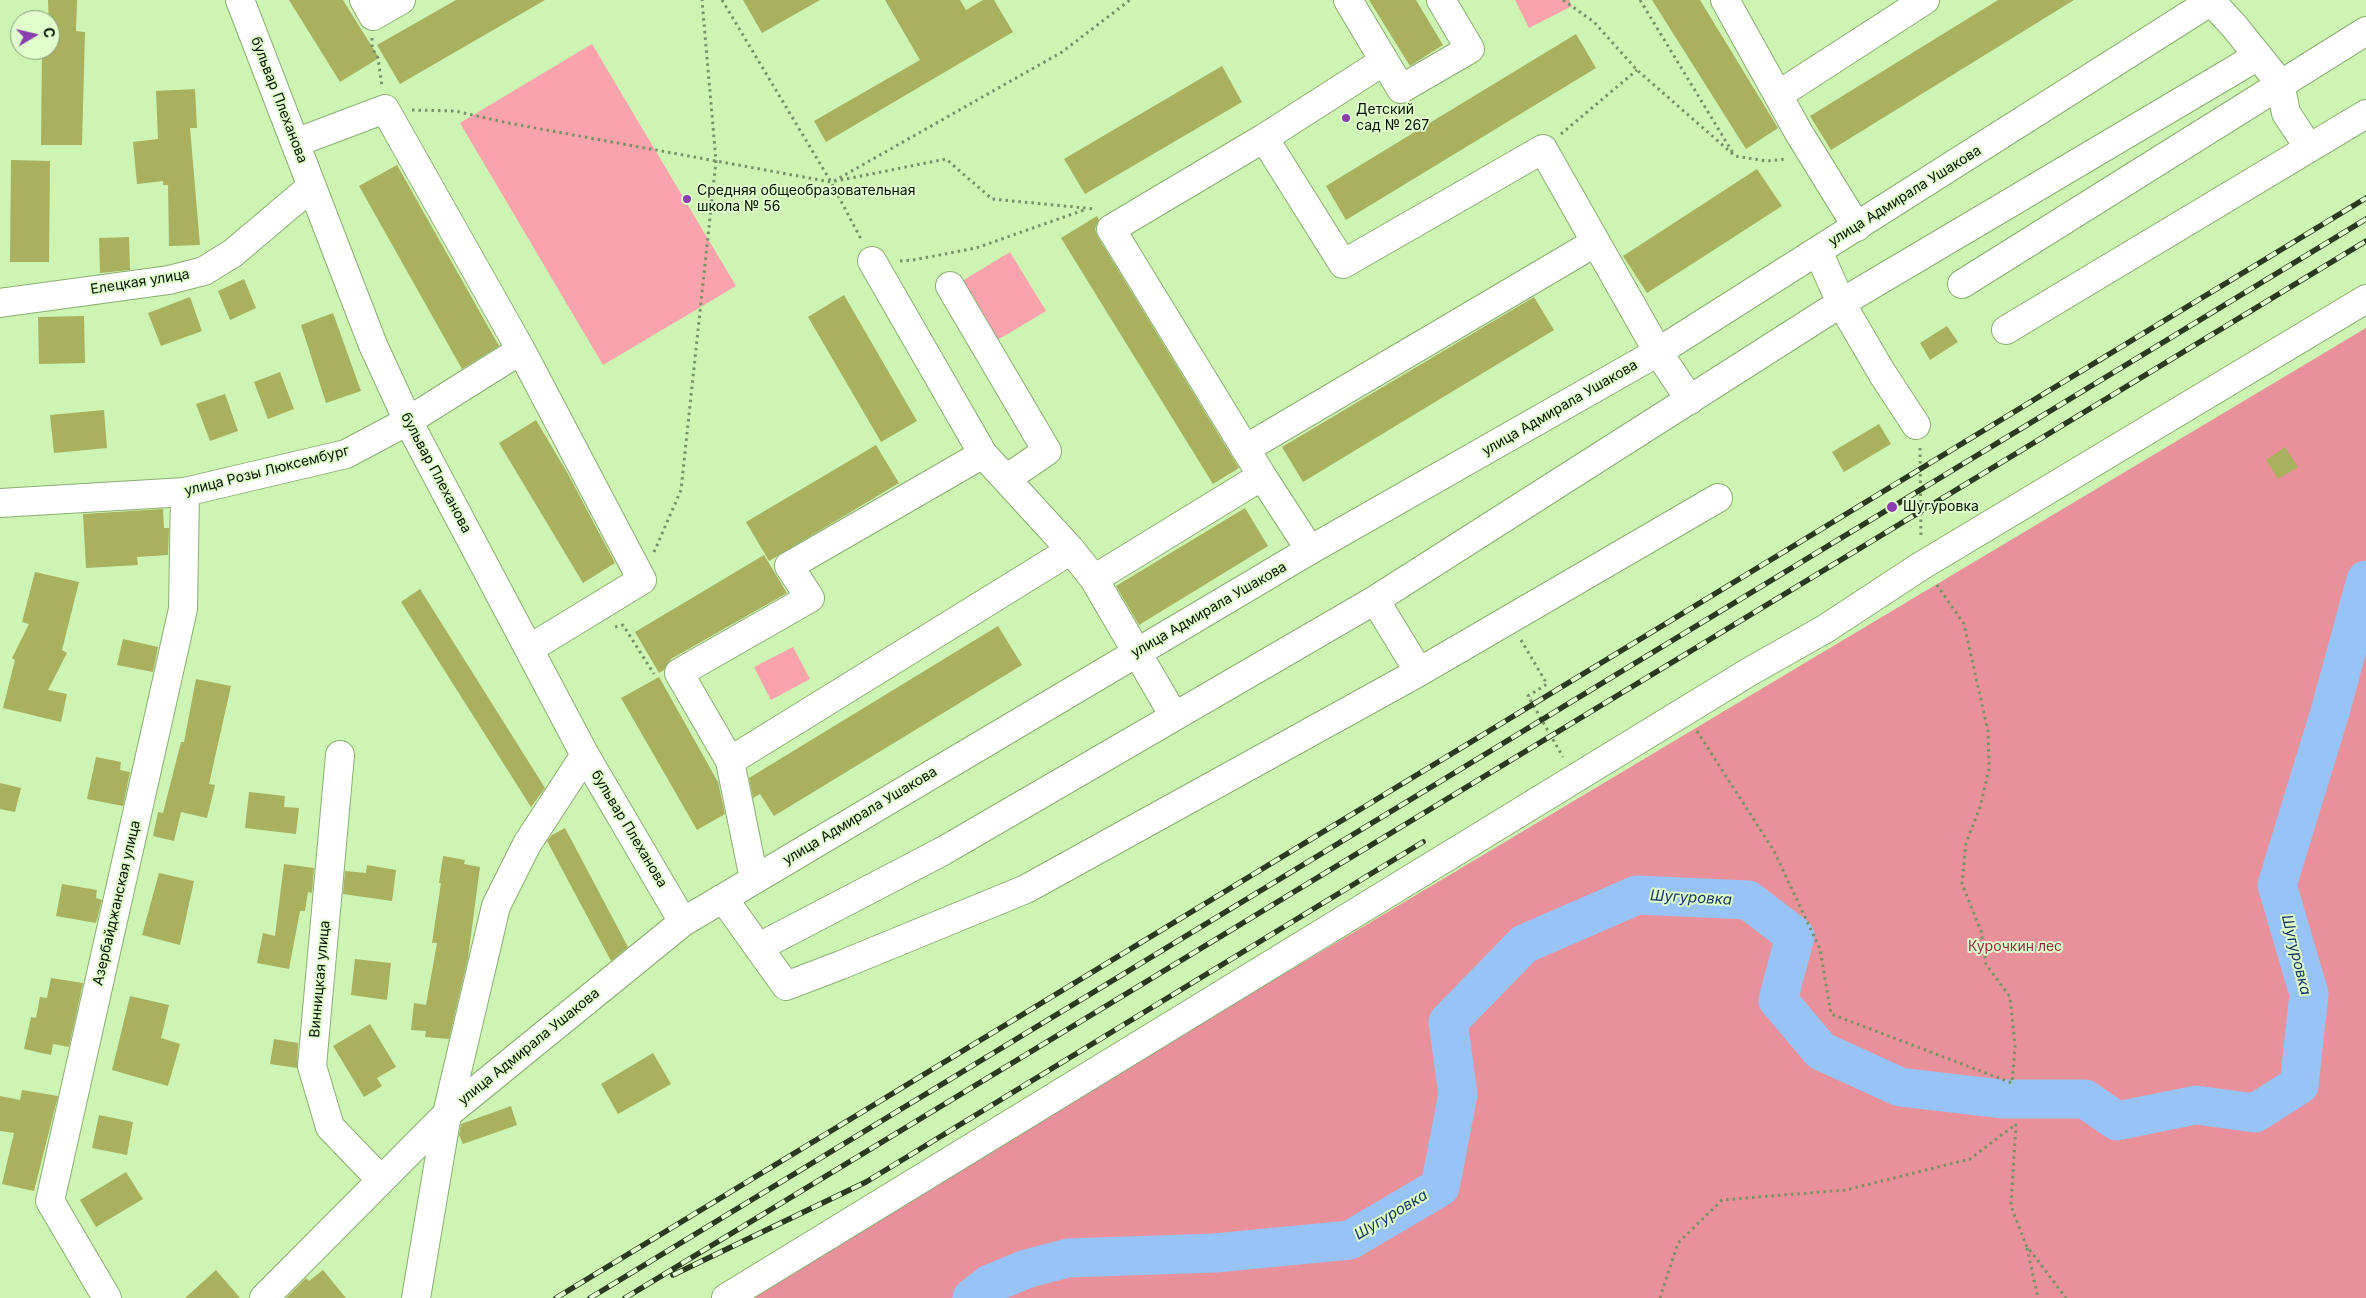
<!DOCTYPE html>
<html>
<head>
<meta charset="utf-8">
<style>
	body { margin:0 }
	#map { position:relative; width:2366px; height:1298px; overflow:hidden; background:#cef4b4; font-family:Inter,sans-serif }
	canvas { display:block }
	.north { position:absolute; left:10px; top:10px; width:50px; height:50px; box-sizing:border-box; background:#e0fecc; border:1px solid #899f7a; border-radius:50%; rotate:81deg; font-size:14px; font-weight:700; line-height:20px; text-align:center; color:#061100 }
	.north::after { content:''; display:block; margin:auto; width:18px; height:22px; background:#8a3eaf; clip-path:polygon(50% 0,100% 100%,50% 72%,0 100%) }
</style>
</head>
<body>
<div id="map">
<canvas width="2366" height="1298"></canvas>
<div class="north">С</div>
</div>
<script>
const ctx = document.querySelector('canvas').getContext('2d');
ctx.lineJoin = 'round';
function fillPath(path, color) { ctx.fillStyle = color; ctx.fill(path, 'evenodd'); }
const shape = rows => new Path2D(rows.map(r => 'M' + r).join(''));
function stroke(path, color, width, dash) { ctx.strokeStyle = color; ctx.lineWidth = width; ctx.lineCap = dash ? 'butt' : 'round'; ctx.setLineDash(dash || []); ctx.stroke(path); }
function write(font, color, halo, rows, align = 'center') {
  ctx.font = font + ' Inter,sans-serif'; ctx.lineWidth = 4; ctx.setLineDash([]); ctx.textBaseline = 'middle'; ctx.strokeStyle = halo; ctx.fillStyle = color; for (const [text, x, y, turn = 0] of rows) {
    ctx.save(); ctx.translate(x, y); ctx.rotate((+turn || 0) * Math.PI / 180); ctx.textAlign = isNaN(turn) ? turn : align; if (halo) ctx.strokeText(text, 0, 0); ctx.fillText(text, 0, 0); ctx.restore();
  }
}
const green = shape([
	[1515,0,1569,0,1572,6,1529,28],
	[592,44,736,286,603,365,460,123],
	[1010,252,1046,311,994,342,959,283],
	[793,647,810,679,771,700,754,667]
]);
const forest = shape([
	[2366,328,2366,1298,741,1298]
]);
const river = shape([
	[972,1298,990,1284,1026,1269,1068,1258,1215,1253,1350,1240,1440,1187,1458,1094,1448,1022,1524,944,1637,895,1748,900,1795,936,1778,1000,1821,1051,1900,1087,2002,1099,2085,1099,2117,1121,2196,1105,2255,1113,2299,1085,2309,994,2277,885,2330,712,2366,580]
]);
const building = shape([
	[48,0,77,0,76,31,85,32,82,145,41,145,42,50,50,50],
	[289,0,343,0,379,58,340,82],
	[456,0,545,0,400,84,377,45],
	[743,0,820,0,762,33],
	[885,0,960,0,966,10,983,0,994,0,1013,32,826,142,814,121,920,60],
	[1369,0,1416,0,1443,45,1410,66],
	[1652,0,1700,0,1778,128,1746,149],
	[1998,0,2074,0,1831,150,1810,116],
	[1576,34,1596,68,1346,220,1326,186],
	[1222,66,1242,102,1085,194,1064,159],
	[195,89,197,128,190,128,200,245,169,246,168,185,163,185,163,181,137,184,133,142,158,139,156,91],
	[11,160,50,161,49,262,10,262],
	[397,165,499,346,462,369,359,186],
	[1757,169,1782,206,1647,293,1623,256],
	[1097,216,1099,220,1095,229,1098,237,1239,468,1213,484,1061,238],
	[129,237,130,270,100,273,99,238],
	[244,279,256,308,230,320,218,291],
	[844,295,917,421,881,442,808,317],
	[190,297,202,331,161,346,148,313],
	[1534,297,1554,330,1303,482,1282,447],
	[333,313,361,391,326,403,301,325],
	[84,316,85,363,39,364,38,317],
	[1947,326,1958,342,1930,360,1920,343],
	[280,372,294,409,268,419,254,382],
	[225,394,238,431,210,441,196,404],
	[104,410,107,448,54,453,50,415],
	[536,420,568,474,615,563,583,583,499,443],
	[1879,424,1891,444,1844,472,1832,452],
	[876,445,899,483,769,561,746,522],
	[2285,447,2298,467,2278,479,2266,460],
	[1245,508,1268,546,1139,625,1116,586],
	[163,509,164,528,169,528,168,555,137,557,138,565,86,568,83,514],
	[764,555,787,593,671,659,664,670,659,673,635,632],
	[35,572,79,582,62,650,67,653,48,690,67,694,61,722,3,708,15,660,12,658,29,624,22,622],
	[420,589,545,788,531,807,401,602],
	[998,626,1022,665,774,816,760,794,753,798,749,778],
	[123,639,158,647,153,672,117,665],
	[659,677,718,782,725,814,697,830,621,698],
	[196,679,231,686,209,784,215,785,207,818,181,812,174,841,153,836,158,812,163,813,181,742,184,742],
	[96,757,121,762,120,770,130,772,123,806,87,799],
	[0,783,21,788,15,812,0,809],
	[249,792,285,796,284,807,299,808,296,834,245,828],
	[565,828,628,947,611,961,547,841,552,835],
	[443,856,465,860,464,864,480,867,468,958,449,1039,425,1037,426,1031,411,1030,414,1003,426,1005,437,943,432,943,441,883,439,883],
	[284,864,314,868,312,893,308,892,305,911,300,911,289,969,257,963,263,933,275,936],
	[367,865,396,870,392,901,343,894,345,871,366,873],
	[159,873,194,881,180,945,142,935],
	[62,884,97,890,96,898,102,900,96,923,56,916],
	[355,959,391,963,387,1000,351,995],
	[51,978,83,983,69,1047,53,1044,51,1055,24,1049,31,1017,36,1018,40,997,47,998],
	[130,996,169,1005,161,1038,180,1044,168,1086,112,1070],
	[370,1024,396,1067,377,1078,382,1086,364,1097,333,1046],
	[274,1039,298,1043,297,1068,270,1064],
	[653,1053,671,1084,618,1114,601,1084],
	[22,1090,58,1096,34,1191,2,1184,14,1133,0,1131,0,1096,20,1100],
	[511,1106,517,1125,463,1144,459,1135,461,1124],
	[99,1115,133,1122,127,1155,92,1148],
	[126,1172,143,1199,96,1227,80,1200],
	[216,1270,240,1298,185,1298],
	[323,1270,346,1298,286,1298,306,1278,309,1281]
]);
const path = shape([
	[722,0,831,182,862,241],
	[1563,0,1594,22,1637,70,1735,156,1767,161,1786,159],
	[1640,0,1733,153],
	[372,38,372,48,378,58,382,87],
	[412,110,455,111,508,123,831,182,946,159,992,199,1096,209],
	[1561,134,1637,70],
	[834,181,1062,52,1130,0],
	[900,261,913,260,976,248,1084,210],
	[1920,448,1921,539],
	[654,552,681,490,716,161,702,0],
	[615,627,623,625,654,674],
	[1521,640,1547,684,1528,696,1563,757],
	[1697,731,1774,851,1820,949,1831,1014,2012,1083,2015,1047,2010,997,1986,964,1981,931,1962,884,1966,843,1980,807,1989,769,1988,731,1964,624,1937,585],
	[2016,1124,2011,1206,2026,1245,2066,1298],
	[2027,1248,2038,1298],
	[1660,1298,1678,1243,1722,1200,1846,1190,1970,1159,2016,1124]
]);
const minor = shape([
	[240,0,373,345,408,421,585,755,683,922],
	[364,0,373,16,401,0],
	[1348,0,1401,89,1470,49,1441,0],
	[1725,0,1799,133,1857,227],
	[2210,0,2234,26,2280,83,2286,113,2309,148],
	[1778,95,1925,0],
	[1264,138,1343,264,1543,149,1658,352,1690,400],
	[295,143,385,109,521,350,642,580,529,649],
	[1818,251,1841,303,1882,373,1916,425],
	[872,261,983,454,1071,550,1094,579,1174,716],
	[1962,284,2366,31],
	[950,286,1047,451,1006,479],
	[0,303,169,280,204,271,233,253,311,187],
	[2006,330,2366,114],
	[1245,449,1596,242],
	[0,503,185,492,346,454,408,421,521,350],
	[1310,550,1262,476,1111,229,1264,138,1384,61],
	[1094,579,1262,476],
	[1375,600,1419,672],
	[340,755,312,1066,330,1127,381,1180],
	[730,761,1071,550],
	[754,879,730,761,679,673,810,598,789,566,983,454],
	[723,898,786,986,841,965,1026,889,1419,672,1718,498],
	[759,947,943,851,1375,600,1841,303,2258,56],
	[107,1298,50,1201,183,609,185,492],
	[264,1298,447,1114,683,922,1310,550,1658,352,2213,0],
	[416,1298,447,1114,496,906,527,844,585,755],
	[726,1298,1749,672,1825,629,1921,566,2366,299]
]);
const rail = shape([
	[673,1275,866,1182,1423,842],
	[556,1298,2366,198],
	[590,1298,2366,219],
	[625,1298,2366,241]
]);
const markers = [
	[1346,118,5,"#8a3eaf"],
	[687,199,5,"#8a3eaf"],
	[1892,507,6,"#8a3eaf"]
];
const streetNames = [
	["бульвар Плеханова",279,100,69],
	["улица Адмирала Ушакова",1905,196,-32],
	["Елецкая улица",140,282,-9],
	["улица Адмирала Ушакова",1560,408,-30],
	["улица Розы Люксембург",267,471,-14],
	["бульвар Плеханова",436,473,62],
	["улица Адмирала Ушакова",1209,610,-30],
	["улица Адмирала Ушакова",860,816,-31],
	["бульвар Плеханова",629,829,59],
	["Азербайджанская улица",117,903,-77],
	["Винницкая улица",320,979,-85],
	["улица Адмирала Ушакова",529,1047,-39]
];
const poiNames = [
	["Детский",1356,110],
	["сад № 267",1356,126],
	["Средняя общеобразовательная",697,191],
	["школа № 56",697,207],
	["Шугуровка",1903,507]
];
const parkNames = [
	["Курочкин лес",2015,947]
];
const waterNames = [
	["Шугуровка",1691,898,3],
	["Шугуровка",2296,955,76],
	["Шугуровка",1391,1215,-31]
];
fillPath(green, '#faa3ac');
fillPath(forest, '#e9919b');
stroke(river, '#98c3f6', 39);
fillPath(building, '#a9b05e');
stroke(minor, '#8aad71', 30);
stroke(path, '#789267', 3, [2.5, 4]);
stroke(minor, '#fff', 28);
stroke(rail, '#2a3a21', 5.5);
stroke(rail, '#e0fecc', 4, [11]);
for (const [x, y, r, color] of markers) { const dot = new Path2D(); dot.arc(x, y, r, 0, 2 * Math.PI); ctx.fillStyle = color; ctx.fill(dot); stroke(dot, '#e0fecc', 2); }
write('14px', '#061100', '#e0fecc', streetNames);
write('14px', '#061100', '#e0fecc', poiNames, 'left');
write('14px', '#922c41', '#e0fecc', parkNames);
write('italic 15px', '#0f355d', '#e0fecc', waterNames);
</script>
</body>
</html>
